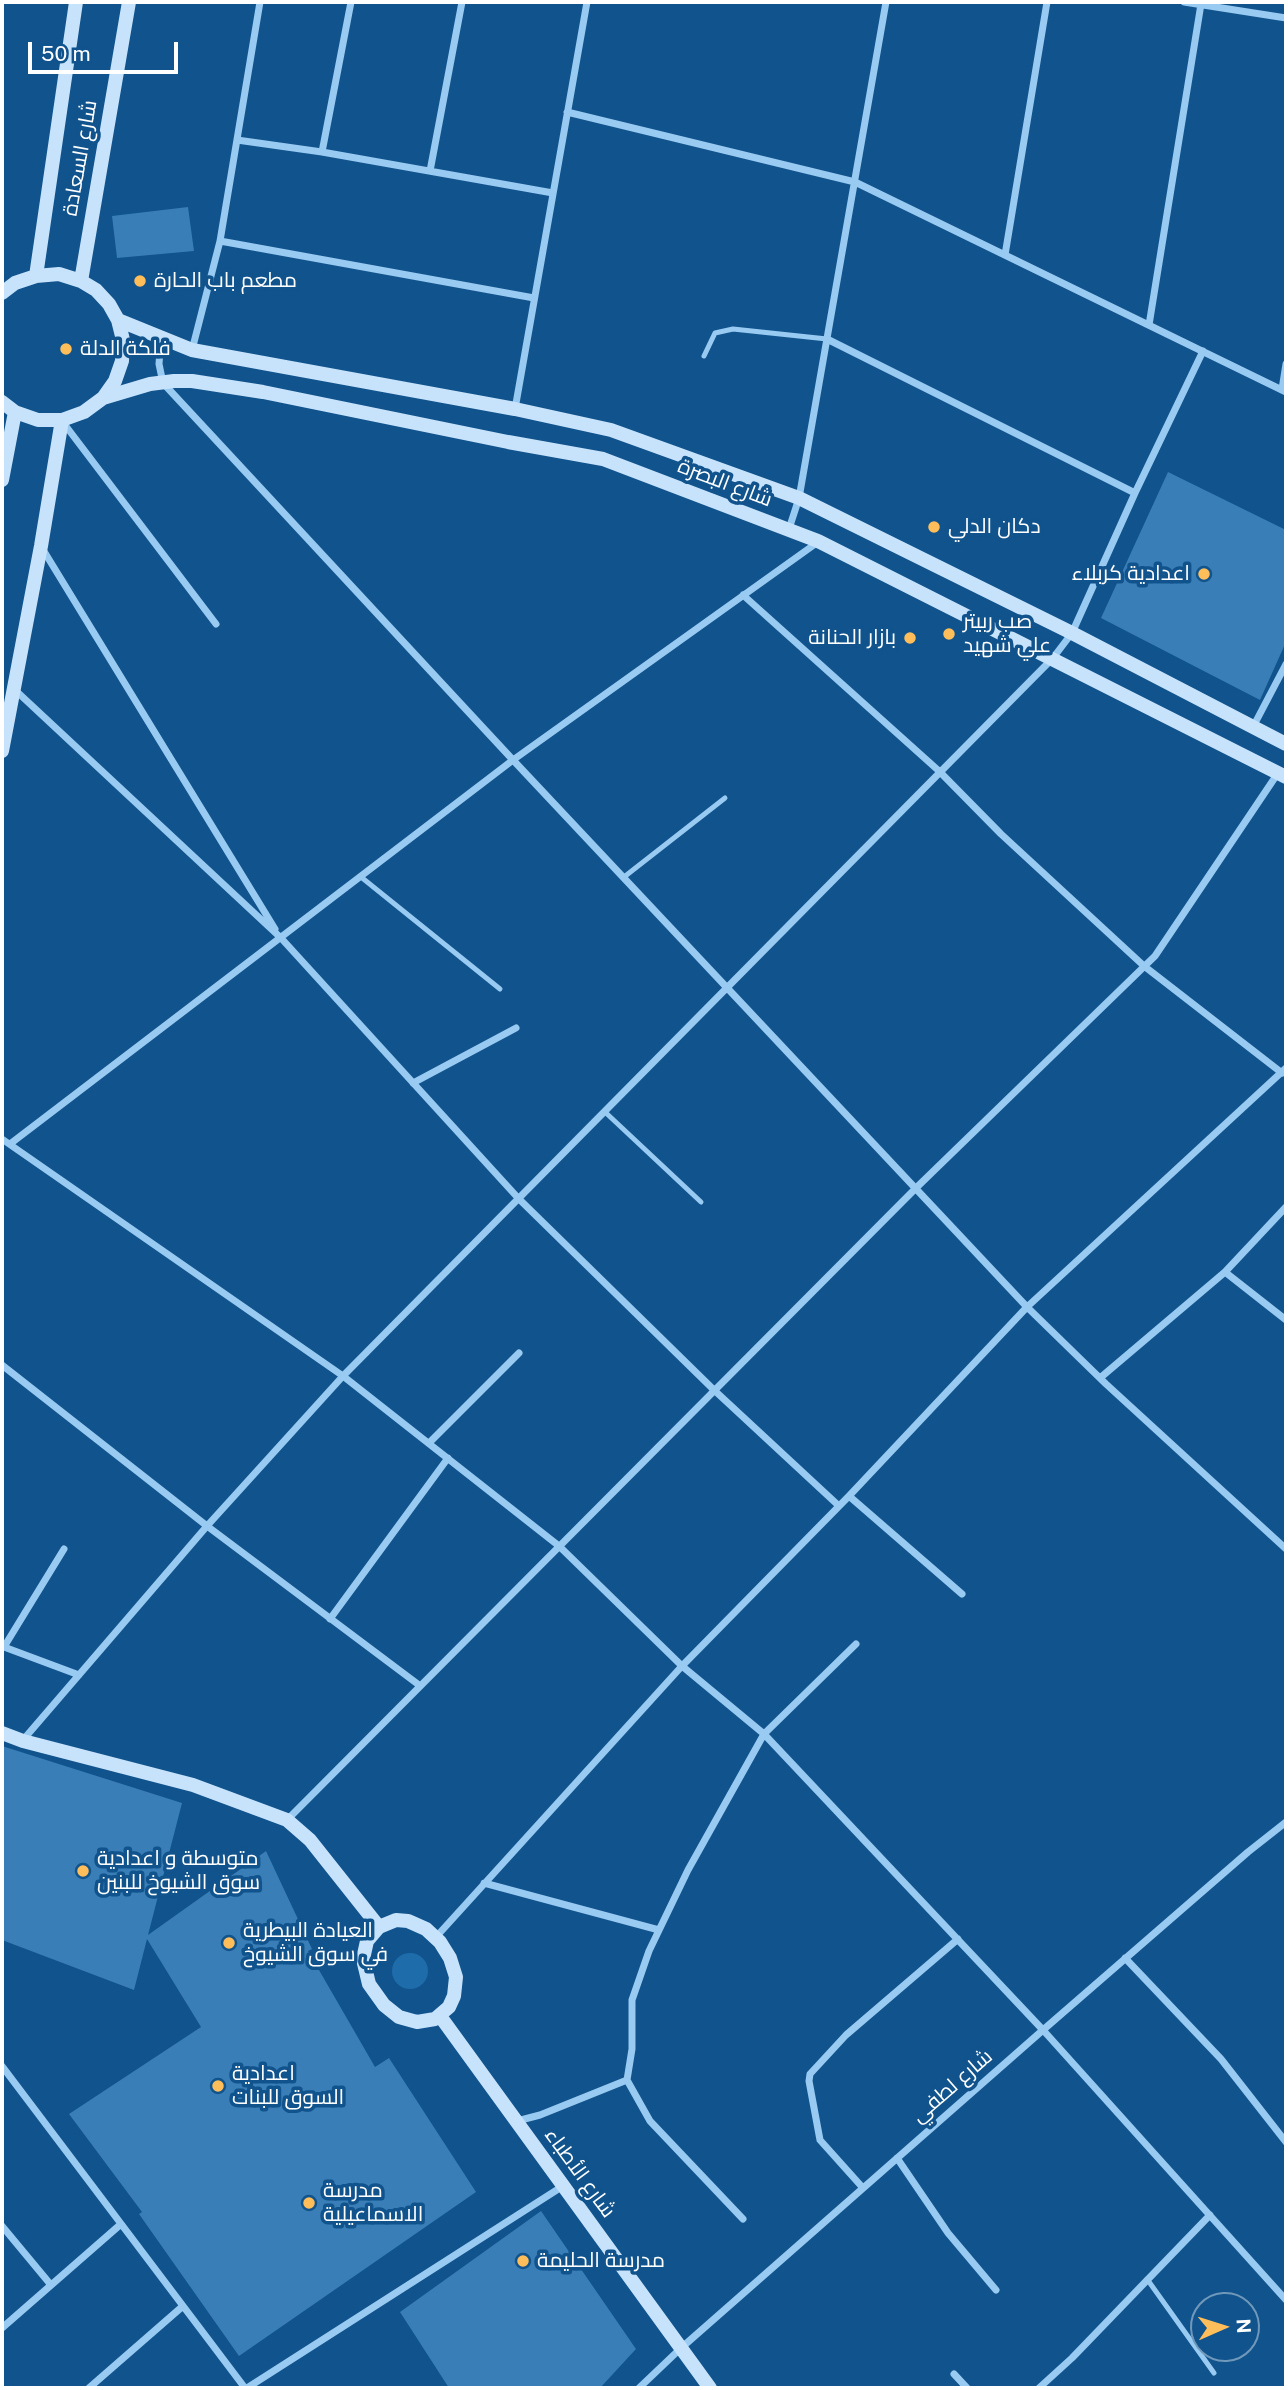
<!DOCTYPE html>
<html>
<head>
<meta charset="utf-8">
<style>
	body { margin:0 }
	#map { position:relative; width:1288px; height:2390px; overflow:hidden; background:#11538c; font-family:"Public Sans",sans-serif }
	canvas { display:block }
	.frame { position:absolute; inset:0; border:4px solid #fff; pointer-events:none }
	.north { position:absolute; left:1190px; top:2292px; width:70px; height:70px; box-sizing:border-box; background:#11538c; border:2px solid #7098ba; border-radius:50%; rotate:87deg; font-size:19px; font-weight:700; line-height:28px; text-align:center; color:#fff }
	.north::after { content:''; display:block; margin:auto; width:24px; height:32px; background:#ffbe59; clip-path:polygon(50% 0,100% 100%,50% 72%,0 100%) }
	.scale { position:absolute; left:28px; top:42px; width:150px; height:32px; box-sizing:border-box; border:4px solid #fff; border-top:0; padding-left:9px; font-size:21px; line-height:24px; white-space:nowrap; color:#fff; -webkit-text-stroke:5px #11538c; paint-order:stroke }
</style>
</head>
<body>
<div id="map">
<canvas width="1288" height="2390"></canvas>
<div class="frame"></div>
<div class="north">N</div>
<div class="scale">50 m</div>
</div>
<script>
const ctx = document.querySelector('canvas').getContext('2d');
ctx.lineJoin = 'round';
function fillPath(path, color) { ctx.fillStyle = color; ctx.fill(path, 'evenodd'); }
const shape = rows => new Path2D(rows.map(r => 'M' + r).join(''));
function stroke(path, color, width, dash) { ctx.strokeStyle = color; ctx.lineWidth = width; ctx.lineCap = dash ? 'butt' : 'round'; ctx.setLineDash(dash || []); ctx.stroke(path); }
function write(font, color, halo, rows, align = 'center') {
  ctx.font = font + ' "Public Sans",Cairo,sans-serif'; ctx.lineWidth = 7; ctx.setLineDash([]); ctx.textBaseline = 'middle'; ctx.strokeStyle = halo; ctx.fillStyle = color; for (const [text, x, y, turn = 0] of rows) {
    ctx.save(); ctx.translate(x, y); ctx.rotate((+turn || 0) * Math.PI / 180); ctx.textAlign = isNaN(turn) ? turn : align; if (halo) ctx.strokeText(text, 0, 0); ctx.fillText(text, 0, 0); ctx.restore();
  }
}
const green = shape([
	'392 1971a18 18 0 1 1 36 0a18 18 0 1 1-36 0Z'
]);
const building = shape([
	[188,207,194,251,117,258,112,216],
	[1168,472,1286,530,1286,642,1260,700,1101,618],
	[2,1746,182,1803,148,1935,266,1851,312,1949,308,1951,375,2067,389,2058,476,2192,239,2356,139,2214,142,2212,69,2114,201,2027,147,1939,134,1990,2,1940],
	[541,2211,636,2349,600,2388,449,2388,400,2312]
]);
const lane = shape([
	[704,356,715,333,733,329,827,339],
	[361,877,500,989],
	[624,877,725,798],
	[605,1112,701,1202],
	[1147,2279,1214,2373]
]);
const street = shape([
	[1184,2,1286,18],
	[567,112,855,182,1286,392],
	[237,140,322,152,553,193],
	[322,152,351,2],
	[430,171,462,2],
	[220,241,534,298],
	[1005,255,1047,2],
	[1149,325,1201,4],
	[161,338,159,364,163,383,513,760,1027,1307,1106,1384,1286,1549],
	[827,339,1135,493],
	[192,350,220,241,260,2],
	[1282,389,1286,364],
	[515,409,587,2],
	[62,421,216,624],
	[789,529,799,498,886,2],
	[42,548,275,929],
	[743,595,939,771,1001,834,1144,966,1282,1073],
	[14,689,281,938,519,1199,714,1390,839,1506],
	[1253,727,1286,664],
	[413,1083,516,1028],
	[2,1139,343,1376,559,1546,682,1666,764,1734,1043,2030,1286,2300],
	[10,1144,513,760,818,542],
	[1225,1272,1286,1320],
	[2,1365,207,1526,419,1685],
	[1100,1378,1225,1272,1286,1207],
	[429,1443,519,1353],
	[849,1496,962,1594],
	[330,1619,448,1458],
	[2,1644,4,1647,79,1675],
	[4,1647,64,1549],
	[23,1740,207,1526,343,1376,1053,658,1072,633,1135,493,1203,351],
	[287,1820,916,1188,1155,956,1278,773],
	[484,1883,659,1930],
	[436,1937,682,1666,849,1496,1027,1307,1286,1068],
	[1125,1958,1221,2059,1286,2142],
	[2,2066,245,2388],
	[627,2080,650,2121,743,2219],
	[517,2121,540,2115,627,2080,632,2049,632,2000,649,1951,688,1870,764,1734,856,1644],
	[897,2158,948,2233,996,2290],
	[863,2188,820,2140,809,2081,810,2074,846,2035,958,1939],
	[2,2226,51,2285],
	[2,2328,121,2224],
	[954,2374,967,2388],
	[89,2388,183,2306],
	[247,2388,563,2186],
	[639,2388,680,2349,1043,2030,1248,1852,1286,1822],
	[1039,2388,1072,2358,1210,2215]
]);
const secondary = shape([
	[36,276,76,2],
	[81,281,129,2],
	[2,293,15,283,36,276,59,274,81,281,96,290,109,304,118,320,123,340,122,361,115,381,103,398,84,412,62,420,38,420,15,412,2,402],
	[118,320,192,350,515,409,611,430,799,498,1072,633,1286,744],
	[103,398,150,384,174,381,192,381,263,392,508,442,603,459,818,541,1286,777],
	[2,480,15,412],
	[2,751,41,546,62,420],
	[2,1733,23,1741,193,1785,287,1820,310,1840,379,1927],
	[396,1920,408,1921,426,1929,440,1942,450,1958,456,1977,454,1996,449,2007,435,2019,417,2022,399,2017,384,2005,369,1984,363,1959,367,1941,379,1927,396,1920],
	[440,2016,710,2388]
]);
const markers = [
	[140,281,7,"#ffbe59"],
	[66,349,7,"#ffbe59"],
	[934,527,7,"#ffbe59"],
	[1204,574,7,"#ffbe59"],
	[949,634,7,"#ffbe59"],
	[910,638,7,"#ffbe59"],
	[83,1871,7,"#ffbe59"],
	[229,1943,7,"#ffbe59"],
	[218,2086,7,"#ffbe59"],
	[309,2203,7,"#ffbe59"],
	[523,2261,7,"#ffbe59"]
];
const streetNames = [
	["شارع السعادة",80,158,-80],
	["شارع البصرة",725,483,21],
	["شارع لطفي",952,2086,-41],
	["شارع الأطباء",580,2173,54]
];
const poiNames = [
	["مطعم باب الحارة",154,281],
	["فلكة الدلة",80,349],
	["دكان الدلي",948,527],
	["اعدادية كربلاء",1190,574,"right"],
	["صب ربيتر",963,622],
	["علي شهيد",963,646],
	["بازار الحنانة",896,638,"right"],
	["متوسطة و اعدادية",97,1859],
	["سوق الشيوخ للبنين",97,1883],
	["العيادة البيطرية",243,1931],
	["في سوق الشيوخ",243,1955],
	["اعدادية",232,2074],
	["السوق للبنات",232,2098],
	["مدرسة",323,2191],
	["الاسماعيلية",323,2215],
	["مدرسة الحليمة",537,2261]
];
fillPath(green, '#1f6caa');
fillPath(building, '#397eb6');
stroke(lane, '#98caf2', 5);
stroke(street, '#98caf2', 7);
stroke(secondary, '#c7e3fc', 14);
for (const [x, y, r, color] of markers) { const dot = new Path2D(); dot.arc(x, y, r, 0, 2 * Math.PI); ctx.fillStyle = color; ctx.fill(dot); stroke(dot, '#11538c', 2.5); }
write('21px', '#fff', '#11538c', streetNames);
write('21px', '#fff', '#11538c', poiNames, 'left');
</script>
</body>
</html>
